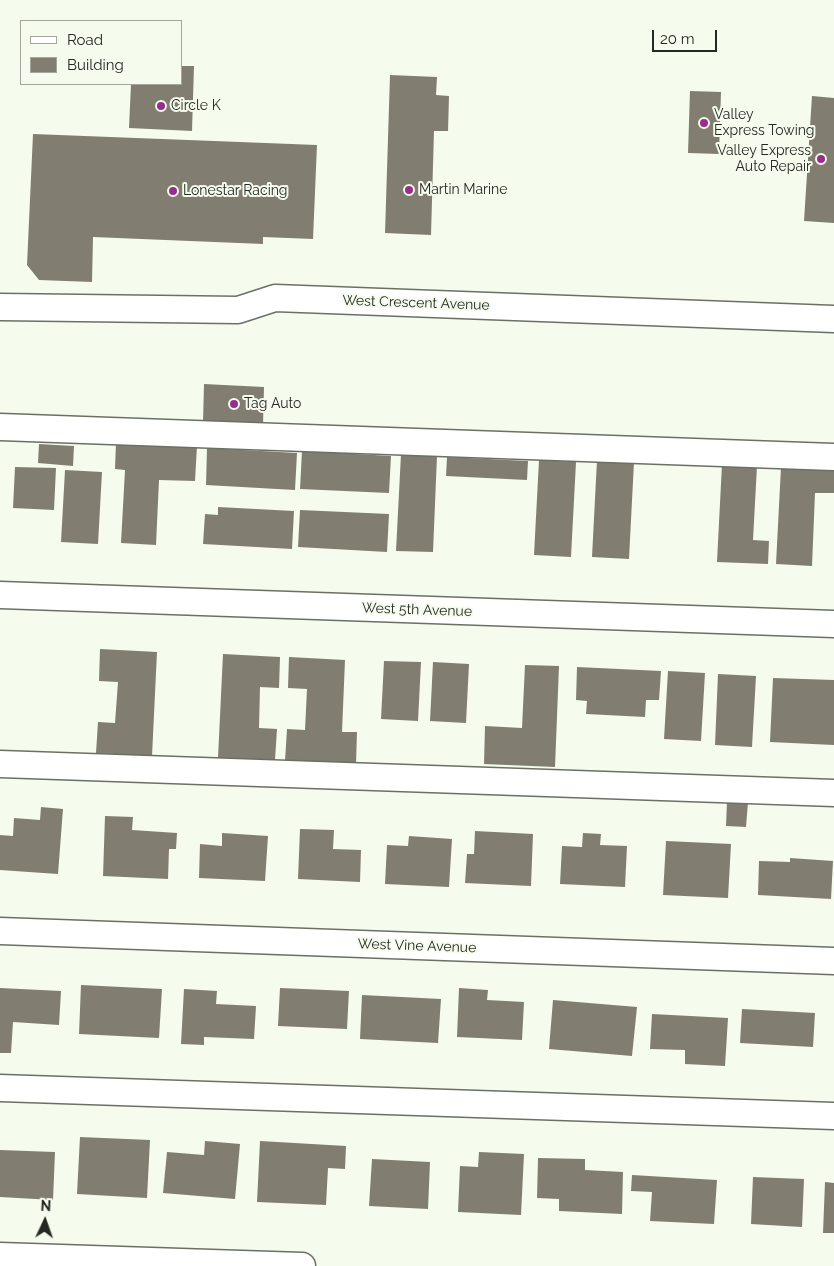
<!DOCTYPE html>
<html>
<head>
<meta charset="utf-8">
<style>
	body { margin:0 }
	#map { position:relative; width:834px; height:1266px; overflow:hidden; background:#f5fbed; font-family:Raleway,sans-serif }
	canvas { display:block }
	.legend { position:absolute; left:20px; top:20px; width:162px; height:65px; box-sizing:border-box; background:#f5fbed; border:1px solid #a2a69c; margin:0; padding:6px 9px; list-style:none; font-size:15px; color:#252722 }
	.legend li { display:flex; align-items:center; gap:10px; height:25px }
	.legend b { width:25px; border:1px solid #a2a69c }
	.north { position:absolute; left:20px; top:1196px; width:50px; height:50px; -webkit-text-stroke:4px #f5fbed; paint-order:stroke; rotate:3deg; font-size:14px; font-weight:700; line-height:20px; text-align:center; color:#252722 }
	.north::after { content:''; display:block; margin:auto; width:18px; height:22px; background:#252722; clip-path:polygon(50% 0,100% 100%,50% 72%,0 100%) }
	.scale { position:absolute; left:652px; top:30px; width:65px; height:22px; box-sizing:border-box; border:2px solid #252722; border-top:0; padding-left:6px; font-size:15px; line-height:18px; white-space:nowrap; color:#252722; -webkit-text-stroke:4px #f5fbed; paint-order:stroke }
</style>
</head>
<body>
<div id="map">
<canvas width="834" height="1266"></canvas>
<ul class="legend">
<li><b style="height:6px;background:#fff"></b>Road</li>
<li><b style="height:14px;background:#817e71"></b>Building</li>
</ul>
<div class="north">N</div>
<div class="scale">20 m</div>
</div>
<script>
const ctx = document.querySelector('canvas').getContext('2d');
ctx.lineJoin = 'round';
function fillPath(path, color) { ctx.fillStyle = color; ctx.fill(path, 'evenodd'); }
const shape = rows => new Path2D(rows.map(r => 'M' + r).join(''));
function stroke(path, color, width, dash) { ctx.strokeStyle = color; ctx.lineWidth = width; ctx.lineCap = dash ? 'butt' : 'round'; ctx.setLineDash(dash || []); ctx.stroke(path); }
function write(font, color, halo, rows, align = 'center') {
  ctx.font = font + ' Raleway,sans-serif'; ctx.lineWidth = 4; ctx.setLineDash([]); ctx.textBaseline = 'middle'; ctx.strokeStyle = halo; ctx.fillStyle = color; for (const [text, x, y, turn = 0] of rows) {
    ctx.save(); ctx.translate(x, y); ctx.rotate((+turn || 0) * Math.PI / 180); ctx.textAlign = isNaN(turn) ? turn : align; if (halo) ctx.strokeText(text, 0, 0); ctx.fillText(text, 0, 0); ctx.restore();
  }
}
const building = shape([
	[181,66,194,66,192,131,129,128,131,84,181,84],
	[390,75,437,77,436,95,449,96,448,131,434,131,431,235,385,233],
	[690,91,721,92,719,154,688,153],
	[812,96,834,98,834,223,804,221],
	[33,134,317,145,313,239,263,237,263,244,93,237,92,282,39,280,27,265],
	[204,384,264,387,263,425,203,422],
	[116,442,197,446,195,481,159,480,156,545,121,543,125,470,115,469],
	[39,444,74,446,73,466,38,463],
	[207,448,297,453,295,490,206,485],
	[302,451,391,456,389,493,300,489],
	[401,454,437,456,433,552,396,551],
	[447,457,528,461,527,480,446,476],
	[539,460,576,462,571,557,534,555],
	[597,460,634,462,629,559,592,557],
	[722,464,757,466,753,540,769,541,768,564,717,562],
	[15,467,56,468,54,510,13,508],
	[781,467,834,469,834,493,815,493,812,566,776,564],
	[65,470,102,472,98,544,61,542],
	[218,507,294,511,292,549,203,544,205,514,218,515],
	[300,510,389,514,387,552,298,547],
	[100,649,157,652,152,756,96,753,98,722,115,723,118,682,99,681],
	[223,654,280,657,279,688,260,687,259,728,277,729,275,760,218,758],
	[289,657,345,660,342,732,357,732,356,764,285,761,287,729,305,730,307,689,288,688],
	[384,661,421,662,418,721,381,719],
	[433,662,469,664,466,723,430,721],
	[525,665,559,666,555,767,484,764,485,726,522,728],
	[577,667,661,671,659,700,646,700,645,717,586,714,587,701,576,700],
	[668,671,705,673,701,741,664,739],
	[718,674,756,676,752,747,715,745],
	[773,678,834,680,834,745,770,742],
	[727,801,748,802,746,827,726,826],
	[41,807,63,809,58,874,0,870,0,835,13,836,14,818,40,820],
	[105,816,133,817,132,830,177,833,176,849,169,849,168,879,103,876],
	[300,829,334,830,333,849,361,850,360,882,298,879],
	[475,831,533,834,531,886,465,883,467,854,474,854],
	[222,833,268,836,265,881,199,878,200,844,222,846],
	[583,833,601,834,600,845,627,846,625,887,560,884,562,846,582,847],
	[409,836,452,839,449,887,385,884,387,845,408,846],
	[666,841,731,844,728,898,663,895],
	[790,858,833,861,831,899,758,895,759,861,790,862],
	[81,985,162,989,159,1038,79,1034],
	[0,988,61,991,59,1025,13,1022,11,1053,0,1053],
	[280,988,349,991,347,1029,278,1026],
	[459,988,488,990,487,1000,524,1002,522,1040,457,1037],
	[184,989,217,991,216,1004,256,1006,254,1039,204,1037,204,1045,181,1044],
	[362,995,441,999,438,1043,360,1039],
	[553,1000,637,1007,632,1056,549,1049],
	[742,1009,815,1013,813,1047,740,1043],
	[652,1014,728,1018,725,1066,685,1064,685,1050,650,1049],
	[80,1137,150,1140,147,1198,77,1194],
	[205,1141,240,1144,235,1199,163,1193,167,1152,204,1155],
	[260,1141,346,1146,345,1169,328,1168,326,1205,257,1202],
	[0,1150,55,1152,53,1200,0,1197],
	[479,1152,524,1154,521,1215,458,1212,460,1166,478,1167],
	[538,1158,585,1159,585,1170,623,1172,622,1214,559,1211,559,1199,537,1198],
	[372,1159,430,1162,428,1209,369,1206],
	[632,1175,717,1180,714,1224,650,1221,652,1192,631,1191],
	[753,1177,804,1179,802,1227,751,1224],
	[825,1182,834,1183,834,1233,823,1233]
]);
const minor = shape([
	[0,307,238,310,275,298,834,319],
	[0,427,834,457],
	[0,595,834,624],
	[0,764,834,793],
	[0,931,834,961],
	[0,1088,834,1116],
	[0,1256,302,1266]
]);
const markers = [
	[161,106,5,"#992d8e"],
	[704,123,5,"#992d8e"],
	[821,159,5,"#992d8e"],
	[409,190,5,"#992d8e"],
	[173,191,5,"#992d8e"],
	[234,404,5,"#992d8e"]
];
const poiNames = [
	["Circle K",171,106],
	["Valley",714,115],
	["Express Towing",714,131],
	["Valley Express",811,151,"right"],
	["Auto Repair",811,167,"right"],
	["Martin Marine",419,190],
	["Lonestar Racing",183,191],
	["Tag Auto",244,404]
];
const streetNames = [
	["West Crescent Avenue",416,303,2],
	["West 5th Avenue",417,610,2],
	["West Vine Avenue",417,946,2]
];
fillPath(building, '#817e71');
stroke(minor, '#6b7064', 29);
stroke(minor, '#fff', 26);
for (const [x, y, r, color] of markers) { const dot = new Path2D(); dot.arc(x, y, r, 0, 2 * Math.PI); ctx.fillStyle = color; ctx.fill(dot); stroke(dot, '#f5fbed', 2); }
write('14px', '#252722', '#f5fbed', poiNames, 'left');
write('14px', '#252722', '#f5fbed', streetNames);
</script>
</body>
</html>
